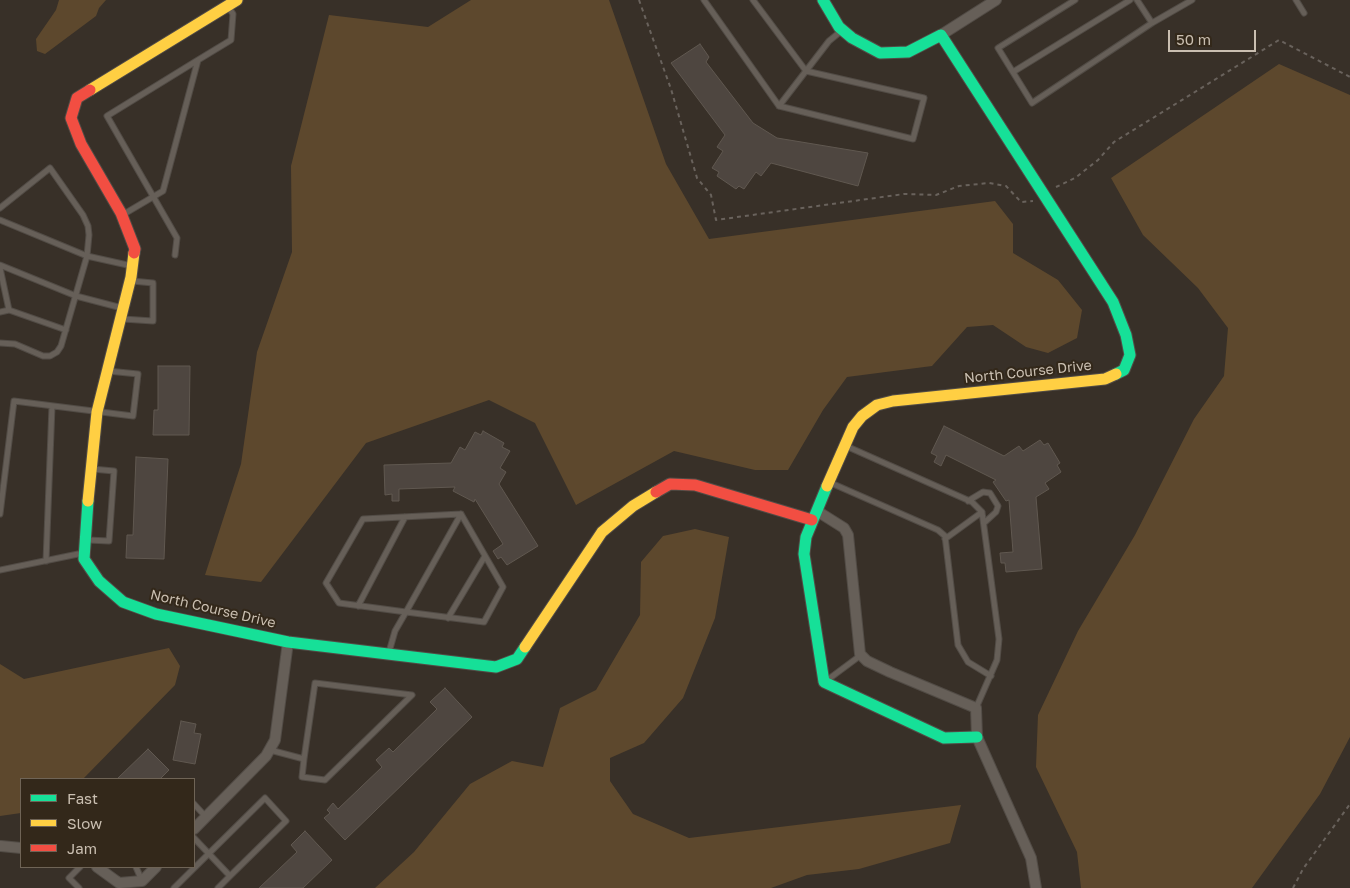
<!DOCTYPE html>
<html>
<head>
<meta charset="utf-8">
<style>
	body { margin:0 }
	#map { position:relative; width:1350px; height:888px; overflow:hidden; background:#383028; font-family:"Golos Text",sans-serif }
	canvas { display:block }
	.legend { position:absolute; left:20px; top:778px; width:175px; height:90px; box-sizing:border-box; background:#33281a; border:1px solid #6f6456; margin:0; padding:6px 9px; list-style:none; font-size:15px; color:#cabfb1 }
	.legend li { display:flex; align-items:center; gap:10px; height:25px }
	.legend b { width:25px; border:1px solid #6f6456 }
	.scale { position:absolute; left:1168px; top:30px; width:88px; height:22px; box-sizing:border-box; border:2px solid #cabfb1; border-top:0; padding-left:6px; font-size:15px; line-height:18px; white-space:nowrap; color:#cabfb1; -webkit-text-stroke:4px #33281a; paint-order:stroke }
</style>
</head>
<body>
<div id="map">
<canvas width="1350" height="888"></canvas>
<ul class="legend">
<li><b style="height:6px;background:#16e098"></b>Fast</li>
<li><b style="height:6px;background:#ffcf43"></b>Slow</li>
<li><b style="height:6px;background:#f24e42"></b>Jam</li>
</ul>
<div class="scale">50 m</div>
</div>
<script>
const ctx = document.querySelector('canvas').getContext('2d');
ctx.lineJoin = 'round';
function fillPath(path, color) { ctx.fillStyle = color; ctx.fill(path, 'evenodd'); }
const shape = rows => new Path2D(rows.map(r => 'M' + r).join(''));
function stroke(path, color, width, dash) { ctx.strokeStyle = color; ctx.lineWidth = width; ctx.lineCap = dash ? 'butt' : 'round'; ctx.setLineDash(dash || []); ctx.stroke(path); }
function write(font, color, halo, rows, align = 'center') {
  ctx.font = font + ' "Golos Text",sans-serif'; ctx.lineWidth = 4; ctx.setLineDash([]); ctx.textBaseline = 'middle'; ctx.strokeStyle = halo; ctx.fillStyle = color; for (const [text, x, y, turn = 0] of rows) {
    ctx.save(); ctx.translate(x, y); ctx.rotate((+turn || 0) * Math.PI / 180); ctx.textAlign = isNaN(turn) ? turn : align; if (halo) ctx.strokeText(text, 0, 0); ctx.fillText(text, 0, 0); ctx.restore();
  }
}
const water = shape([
	[59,0,106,0,99,8,96,16,45,54,37,51,36,39,56,10],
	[471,0,609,0,666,164,709,239,995,201,1013,224,1013,253,1058,280,1082,310,1077,338,1048,353,1026,347,993,325,967,327,932,366,847,377,823,410,788,470,755,470,674,451,576,505,535,423,489,400,366,443,261,582,205,575,241,464,257,352,292,252,291,166,329,15,428,27],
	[1279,64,1350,95,1350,737,1320,794,1252,888,1081,888,1077,852,1036,767,1038,715,1078,631,1135,535,1194,419,1224,376,1228,328,1198,288,1143,235,1111,178],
	[695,529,729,537,715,618,683,698,644,743,610,758,610,781,633,814,689,838,961,805,950,843,859,869,807,875,771,888,375,888,414,852,470,784,512,761,543,767,560,708,596,690,640,615,641,562,663,536],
	[169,648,180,666,175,685,83,779,21,779,21,813,0,816,0,664,24,679]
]);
const building = shape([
	[700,44,709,57,706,62,753,123,777,138,868,153,858,186,771,163,761,176,756,172,744,189,739,186,736,189,717,176,719,172,712,168,723,151,717,147,725,135,671,63,700,44],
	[158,366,190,366,189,435,153,435,154,410,158,410,158,366],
	[944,426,1004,456,1019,446,1023,451,1040,440,1044,445,1048,443,1060,463,1057,465,1061,472,1045,483,1049,489,1036,497,1042,569,1006,572,1005,563,1001,563,1000,553,1013,552,1009,500,1006,501,993,482,996,480,946,455,941,466,934,462,937,456,931,453,944,426],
	[483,431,504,443,502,447,510,451,500,468,506,472,499,484,538,546,507,565,501,557,498,559,493,551,503,544,475,499,474,502,453,491,455,487,399,489,399,501,392,501,392,494,385,495,384,465,451,463,460,447,465,450,475,432,481,435,483,431],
	[136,457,168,459,164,559,126,558,127,535,133,535,136,457],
	[445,688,472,717,345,840,324,818,330,813,327,810,333,803,338,809,382,767,376,760,389,748,393,752,437,709,430,702,445,688],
	[181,721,196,724,194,733,201,734,195,764,173,760,181,721],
	[148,749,169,770,160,779,117,779,148,749],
	[305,831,332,860,303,888,259,888,297,852,291,845,305,831]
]);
const path = shape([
	[639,0,671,89,697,178,711,195,716,220,904,194,936,195,959,186,989,183,1006,186,1021,202,1033,201],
	[1056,187,1075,178,1098,160,1114,142,1279,40,1350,77],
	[1293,888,1303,869,1350,804]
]);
const lane = shape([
	[704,0,779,106,829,41,840,32],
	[753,0,806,71,924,98,913,139,779,106],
	[1075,0,998,48,1032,103,1152,23,1192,0],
	[1137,0,1152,23],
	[1296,0,1304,13],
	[1013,72,1130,0],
	[0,208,50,168,83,215,88,226,89,235,87,256,61,346,57,352,50,356,43,356,15,344,0,343],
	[124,214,163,191,198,60,231,40,233,14,229,8],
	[0,220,87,256,132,266],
	[175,255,177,238,107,116,198,60],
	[0,265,76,296,122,308],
	[0,268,9,310],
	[0,312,9,310,66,330],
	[123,319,153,321,153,283,132,281],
	[846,446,972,502,982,512,999,639,997,660,976,708],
	[831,483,938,530,945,536,958,645,968,662,991,676],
	[968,501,983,492,990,493,998,506,996,512,984,523],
	[0,514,14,401,133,416,138,374,108,371],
	[945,539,982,512],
	[88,540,109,541,114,471,92,469],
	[46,561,52,406],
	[0,570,83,553],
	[358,606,405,517],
	[448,618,485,556],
	[389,652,395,631,406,612,461,514,503,587,484,622,406,612,339,603,326,583,363,519,461,514],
	[826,681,861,655],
	[270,750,304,759,302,777,325,780,412,695,315,683,304,759],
	[194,804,206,817],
	[194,838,230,876,218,888],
	[136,867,142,881],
	[79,888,69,878,80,867],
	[174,888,265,798,286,821,230,876]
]);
const street = shape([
	[941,35,996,0],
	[817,511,844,528,848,535,860,654,867,661,890,672,976,708,977,737,1031,858,1036,888],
	[194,829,266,756,275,740,288,642],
	[1,846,21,848],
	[97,867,119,883,142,881,156,867]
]);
const fast = shape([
	[823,0,839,27,852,38,880,53,908,52,941,35,1113,302,1126,335,1130,355,1124,370,1116,374],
	[827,486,806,537,804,554,824,682,944,738,977,737],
	[88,501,84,559,99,581,123,602,156,614,288,642,496,667,517,659,525,647]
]);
const slow = shape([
	[90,90,237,0],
	[827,486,853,427,862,416,877,405,893,401,1105,379,1116,374],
	[88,501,97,412,131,277,134,253],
	[525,647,602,532,633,506,656,492]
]);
const jam = shape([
	[90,90,77,98,71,118,81,144,121,213,135,249,134,253],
	[656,492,670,484,695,485,812,520]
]);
const streetNames = [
	["North Course Drive",1028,372,-6],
	["North Course Drive",213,609,13]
];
fillPath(water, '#5d482d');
fillPath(building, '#4e4640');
stroke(building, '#605850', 1);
stroke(lane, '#524c46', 7);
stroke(street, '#524c46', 12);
stroke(fast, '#524c46', 13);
stroke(slow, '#524c46', 13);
stroke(jam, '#524c46', 13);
stroke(path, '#69625c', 2, [4, 4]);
stroke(lane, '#665f58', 5);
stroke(street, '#665f58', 10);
stroke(fast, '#16e098', 11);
stroke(slow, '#ffcf43', 11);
stroke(jam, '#f24e42', 11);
write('14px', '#cabfb1', '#33281a', streetNames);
</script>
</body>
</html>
